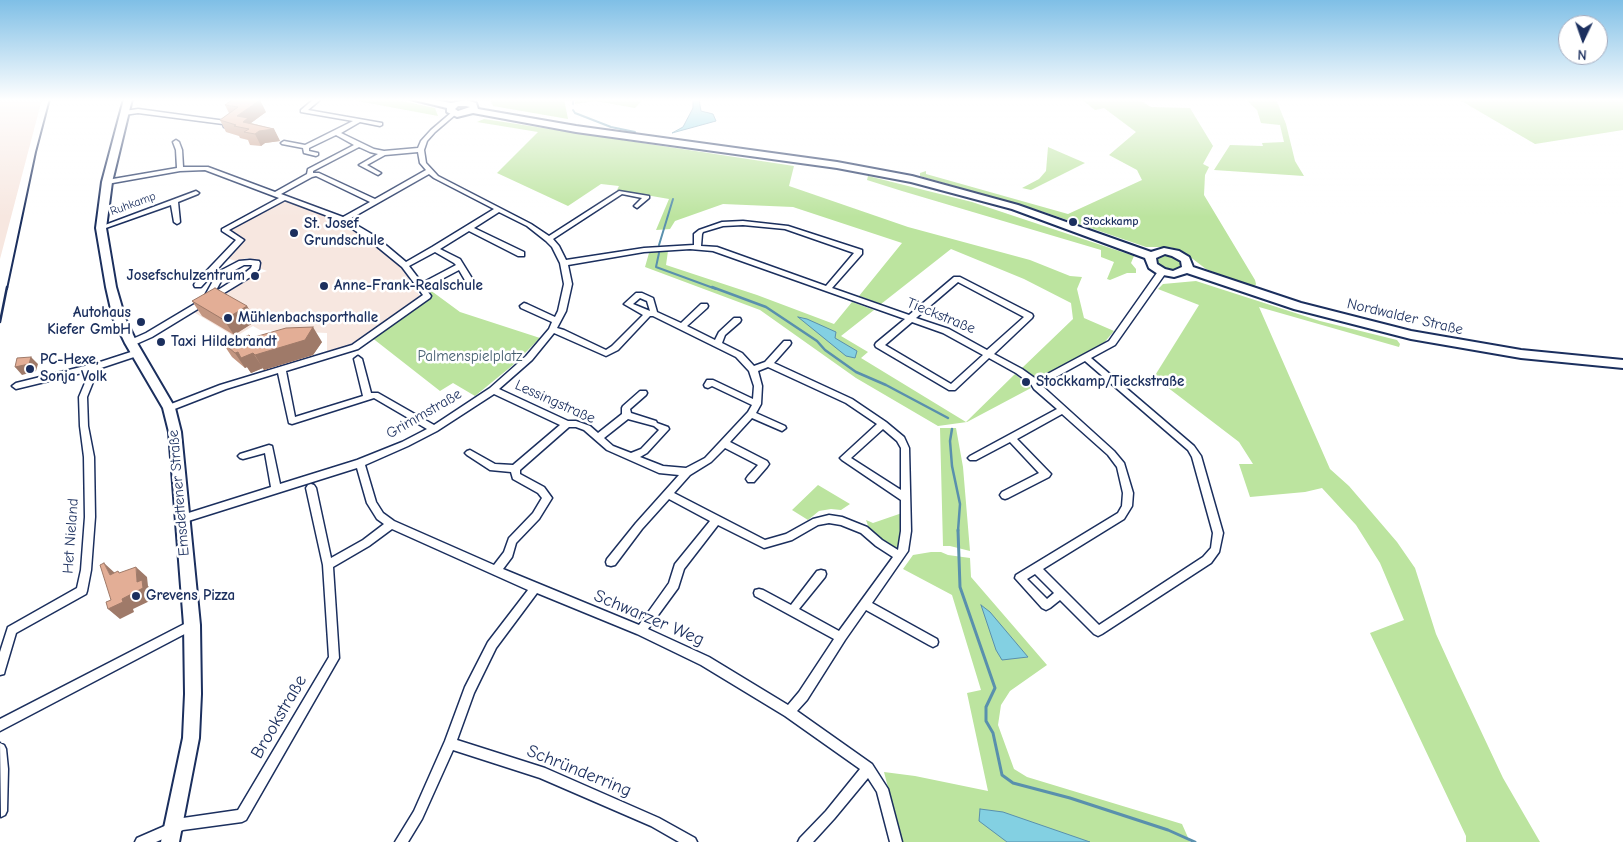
<!DOCTYPE html>
<html>
<head>
<meta charset="utf-8">
<style>
	body { margin:0 }
	#map { position:relative; width:1623px; height:842px; overflow:hidden; background:#fff; font-family:"Comic Neue",sans-serif }
	canvas { display:block }
	.north { position:absolute; left:1558px; top:15px; width:50px; height:50px; box-sizing:border-box; background:#fff; border:1px solid #a4acbf; border-radius:50%; rotate:183deg; font-size:14px; font-weight:700; line-height:20px; text-align:center; color:#1b2f5e }
	.north::after { content:''; display:block; margin:auto; width:18px; height:22px; background:#1b2f5e; clip-path:polygon(50% 0,100% 100%,50% 72%,0 100%) }
</style>
</head>
<body>
<div id="map">
<canvas width="1623" height="842"></canvas>
<div class="north">N</div>
</div>
<script>
const ctx = document.querySelector('canvas').getContext('2d');
ctx.lineJoin = 'round';
function fillPath(path, color) { ctx.fillStyle = color; ctx.fill(path, 'evenodd'); }
const shape = rows => new Path2D(rows.map(r => 'M' + r).join(''));
function stroke(path, color, width, dash) { ctx.strokeStyle = color; ctx.lineWidth = width; ctx.lineCap = dash ? 'butt' : 'round'; ctx.setLineDash(dash || []); ctx.stroke(path); }
function write(font, color, halo, rows, align = 'center') {
  ctx.font = font + ' "Comic Neue",sans-serif'; ctx.lineWidth = 5; ctx.setLineDash([]); ctx.textBaseline = 'middle'; ctx.strokeStyle = halo; ctx.fillStyle = color; for (const [text, x, y, turn = 0] of rows) {
    ctx.save(); ctx.translate(x, y); ctx.rotate((+turn || 0) * Math.PI / 180); ctx.textAlign = isNaN(turn) ? turn : align; if (halo) ctx.strokeText(text, 0, 0); ctx.fillText(text, 0, 0); ctx.restore();
  }
}
const built = shape([
	[0,99,42,99,0,259],
	[284,200,340,222,369,241,400,266,420,296,351,344,327,351,327,333,260,330,253,326,235,337,192,311,251,276,267,271,259,268,260,263,247,258,236,261,226,258,243,239,227,230]
]);
const green = shape([
	[347,99,393,99,435,108,438,116],
	[490,99,564,99,568,119,493,106],
	[575,99,644,99,635,108,595,101,575,104],
	[1081,99,1138,99,1151,107,1190,108,1213,146,1203,164,1209,167,1205,175,1204,195,1255,280,1256,284,1255,286,1245,285,1206,269,1181,250,1169,247,1146,247,1041,211,920,176,920,173,926,171,926,174,1068,214,1142,180,1137,170,1109,155,1136,132,1104,108,1095,110],
	[1245,99,1276,99,1286,124,1295,161,1304,176,1214,170,1230,145,1263,146,1262,143,1284,142,1280,125,1261,123,1257,110],
	[1458,99,1623,99,1623,130,1535,144],
	[484,119,794,166,789,186,908,227,1030,260,1070,276,1082,277,1077,289,1084,318,1114,331,1103,344,1042,376,1035,377,1022,368,1073,319,1071,303,1024,279,951,249,881,304,859,296,902,243,793,207,723,204,675,221,670,229,656,230,669,199,617,190,619,186,601,184,568,206,497,173,538,132,477,122],
	[1048,147,1085,163,1031,190,1022,188,1039,179,1046,171],
	[868,176,972,202,1134,256,1131,263,1136,269,1136,273,1127,273,1110,280,1107,279,1114,262,1101,257,1101,250,902,191,867,180],
	[668,251,666,265,757,295,834,324,852,302,874,310,841,336,868,352,861,358,966,422,1015,374,1031,388,967,422,938,426,856,378,760,310,645,267,649,253],
	[1165,254,1173,255,1182,262,1183,267,1171,271,1157,265,1155,258,1159,255],
	[1196,281,1320,321,1397,340,1400,344,1399,347,1259,307,1330,469,1349,486,1397,542,1415,568,1436,634,1456,678,1503,778,1540,842,1466,842,1466,836,1370,633,1404,620,1380,563,1356,525,1322,488,1305,492,1250,497,1239,464,1253,464,1239,442,1154,377,1199,305,1158,289,1163,284],
	[426,287,460,312,540,338,513,365,475,396,453,383,440,391,371,337,426,298,418,290],
	[940,428,956,428,963,467,970,551,950,546,943,546],
	[818,485,850,504,841,510,831,509,819,511,808,520,792,510],
	[902,513,901,548,897,550,888,545,871,534,866,520,873,523],
	[931,552,941,552,948,555,970,558,971,577,1047,665,1010,691,1001,705,998,725,1014,769,1027,777,1182,824,1190,842,902,842,884,772,915,776,988,791,967,693,981,690,952,595,903,569,913,555]
]);
const water = shape([
	[693,99,699,99,701,111,713,114,716,121,672,133,683,127,693,108,693,99],
	[798,317,807,319,836,332,835,338,857,351,855,358,846,356,798,317],
	[981,605,990,612,1028,657,1002,660,996,650,981,605],
	[980,809,1003,812,1090,842,1007,842,979,821,980,809]
]);
const streamFar2 = shape([
	[573,99,573,104],
	[573,110,575,113,611,127,635,132],
	[659,245,673,199],
	[659,253,656,267,716,289]
]);
const streamFar1 = shape([
	[712,287,766,307,817,341,825,350,856,372,886,385,948,418],
	[952,429,950,441,952,466,960,504,958,531]
]);
const stream = shape([
	[958,530,960,587,995,688,986,707,986,721,993,733,1002,775,1013,783,1070,798,1168,830,1195,842]
]);
const street = shape([
	[314,99,321,99,308,110,382,123,382,125,380,126,360,122,341,133,374,149,384,151,418,148,421,141,431,130,452,112,456,112,456,114,435,132,427,141,424,150,426,163,438,176,531,224,549,236,619,191,649,196,649,198,637,208,634,206,642,198,622,194,553,239,559,246,566,260,644,248,694,245,694,234,699,230,722,222,743,221,788,226,862,250,862,254,832,288,909,315,954,277,960,277,1032,314,1033,316,1032,318,994,354,1022,369,1036,379,1040,378,1109,341,1159,270,1165,270,1165,274,1115,345,1091,358,1194,446,1201,456,1223,533,1219,552,1211,563,1102,634,1098,636,1094,634,1060,600,1050,608,1046,610,1042,608,1015,578,1016,575,1118,513,1122,506,1123,493,1117,467,1108,455,1062,414,1017,439,1051,474,1049,477,1008,498,1005,499,1002,498,1000,495,1002,492,1039,473,1010,442,976,460,970,460,968,458,970,456,1057,409,1034,389,1031,384,1016,373,989,358,955,390,949,390,876,347,875,345,876,343,905,319,713,251,690,249,644,252,568,265,572,284,566,311,557,328,564,330,606,350,612,346,643,315,624,304,636,293,642,293,653,298,657,312,681,323,701,304,707,304,708,306,707,308,687,326,715,340,719,332,734,318,740,318,741,320,740,322,725,335,722,343,742,353,754,366,765,362,784,341,790,341,791,343,790,345,774,363,852,399,886,422,904,437,909,448,911,531,908,551,872,603,937,639,938,642,937,645,933,647,929,645,866,610,845,640,807,700,797,711,872,764,888,789,902,842,890,842,877,792,868,778,834,819,813,842,798,842,800,838,826,811,860,769,785,716,701,665,637,634,537,593,496,648,474,693,457,740,545,768,659,818,695,838,697,842,679,842,651,826,540,778,453,750,422,819,408,842,395,842,414,811,445,741,465,687,488,642,528,590,392,529,369,546,333,567,339,658,246,820,242,822,183,830,156,842,135,842,137,838,183,818,238,810,329,657,323,565,306,488,308,485,311,484,314,485,316,488,331,558,363,540,384,524,377,519,367,503,357,468,182,523,179,522,177,519,179,516,271,487,265,453,243,459,240,458,238,456,240,454,269,445,272,446,280,484,357,460,402,442,427,429,374,398,292,424,289,423,278,373,226,389,172,410,169,411,165,408,166,406,220,385,352,345,423,295,402,267,369,240,341,221,285,200,229,230,244,240,201,287,195,287,194,285,195,283,236,240,222,231,222,229,279,198,205,170,180,171,107,184,104,182,107,180,177,168,176,150,173,142,176,140,179,142,182,150,183,167,208,167,275,192,307,174,308,169,354,145,336,135,309,148,309,151,318,153,318,155,316,156,304,153,303,148,282,144,281,143,284,141,305,145,353,121,301,112,301,110,314,99],
	[359,147,370,152,378,154,359,165,376,174,378,175,381,173,367,165,385,155,418,152,420,163,426,170,375,199,319,173,313,173,313,171,359,147],
	[429,174,434,178,494,209,432,247,406,262,375,236,348,220,429,174],
	[316,176,370,202,343,217,281,194,312,177,316,176],
	[499,212,527,226,546,241,552,247,560,263,564,284,558,311,555,317,527,304,524,303,520,306,521,308,552,322,549,329,526,356,490,388,434,425,378,393,371,393,362,359,358,356,354,359,363,396,295,417,286,371,358,349,430,298,431,296,425,288,459,270,466,282,472,282,473,280,460,259,440,249,469,231,518,256,524,256,524,252,474,228,499,212],
	[743,225,785,229,854,253,826,286,717,247,701,246,702,234,703,232,723,226,743,225],
	[435,252,454,263,456,265,422,283,409,266,435,252],
	[958,282,1024,317,987,350,949,329,916,318,958,282],
	[640,298,647,301,650,311,633,304,640,298],
	[650,316,653,316,736,357,749,371,754,386,753,399,713,380,707,380,704,385,705,387,708,388,712,386,752,405,748,412,705,458,686,468,663,466,640,457,647,453,669,429,668,427,657,423,656,421,631,413,630,409,646,395,647,393,646,391,640,391,623,406,622,408,622,414,598,433,590,426,576,421,568,421,499,389,532,360,554,333,606,356,618,350,650,316],
	[912,322,943,333,983,355,951,384,885,345,912,322],
	[1085,361,1188,450,1192,457,1213,533,1211,548,1203,557,1099,625,1043,569,1124,519,1132,506,1133,493,1124,463,1114,451,1040,384,1045,383,1085,361],
	[768,367,846,403,877,424,840,458,842,460,901,500,901,531,898,550,882,540,867,527,842,517,829,515,813,519,786,534,765,540,674,493,690,475,711,462,725,448,758,465,748,476,746,479,748,482,754,482,767,467,769,464,767,461,730,442,752,418,782,431,786,428,785,426,756,413,761,404,762,386,758,371,768,367],
	[494,394,560,425,513,465,495,464,470,450,467,451,465,453,467,455,490,470,511,472,513,479,538,493,542,498,533,513,509,538,504,552,494,565,394,521,383,513,376,502,365,465,408,446,437,431,494,394],
	[628,419,654,426,659,430,641,449,631,453,613,446,604,438,628,419],
	[569,427,576,427,584,430,607,450,659,473,679,475,636,523,607,559,606,562,607,565,611,566,615,565,642,529,669,499,710,521,675,564,669,583,639,625,503,569,512,557,516,543,539,519,552,498,544,487,520,474,520,470,569,427],
	[883,429,897,441,901,448,901,490,851,458,883,429],
	[829,523,841,525,861,533,876,546,893,557,839,631,799,609,825,577,826,574,825,571,821,570,817,571,791,605,763,590,759,589,755,590,754,593,755,596,834,639,799,692,788,705,709,657,648,629,678,588,684,569,718,525,764,548,792,540,818,525,829,523],
	[1035,574,1054,593,1047,599,1027,579,1035,574],
	[138,109,226,121,229,123,229,126,226,128,224,127,223,124,138,113,124,115,121,113,124,111,138,109],
	[196,191,199,193,198,194,178,202,180,222,179,223,177,224,174,222,171,205,103,229,101,230,97,228,196,191],
	[250,260,259,261,260,263,259,269,252,276,152,337,134,345,128,345,127,343,128,341,146,333,203,299,218,272,239,261,250,260],
	[244,265,252,265,251,268,246,272,215,292,224,276,244,265],
	[137,350,140,351,141,353,140,355,101,368,95,377,87,397,88,426,94,457,95,517,91,570,87,591,86,594,16,633,5,670,4,674,0,675,0,652,8,627,77,588,81,570,85,517,84,457,80,426,79,397,90,371,16,389,12,386,16,383,97,363,137,350],
	[192,620,196,622,197,625,196,628,0,731,0,719,192,620],
	[0,743,4,745,6,749,8,769,7,811,5,815,1,817,0,743]
]);
const secondary = shape([
	[124,99,132,99,112,182,106,228,116,287,125,318,137,343,175,408,181,432,200,625,201,694,199,738,179,842,161,842,183,738,185,694,184,625,169,432,163,408,125,343,113,318,106,287,96,228,102,182,124,99],
	[410,99,430,99,451,103,466,100,476,103,478,109,576,126,837,162,912,176,1018,205,1151,252,1164,248,1179,251,1189,257,1193,267,1301,303,1411,331,1521,350,1623,360,1623,368,1521,358,1411,339,1294,309,1187,273,1174,277,1158,274,1149,268,1145,258,1012,209,911,182,837,168,576,132,473,113,457,117,447,112,447,108,410,99],
	[458,106,466,106,470,107,458,111,455,109,458,106],
	[1165,254,1172,256,1181,261,1182,267,1173,271,1165,269,1157,264,1156,258,1165,254]
]);
const railFar1 = shape([
	[7,289,36,152,50,99]
]);
const rail = shape([
	[0,322,7,287]
]);
const wall = shape([
	[225,105,266,112,251,123,274,129,280,141,265,143,261,146,250,145,248,140,240,138,239,136,226,132,220,120,229,113],
	[192,301,247,306,256,321,234,335,202,316],
	[251,338,322,342,313,355,264,370,263,368,251,373,247,367,245,368,232,357,222,342]
]);
const shadedWall = shape([
	[260,100,266,112,251,123,249,129,237,116],
	[274,129,280,141,265,143,261,146,255,134,259,131],
	[247,306,256,321,234,335,224,320],
	[313,327,322,342,313,355,264,370,255,355],
	[238,352,253,353,263,368,251,373,247,367,245,368,235,353],
	[31,357,38,364,36,371,22,375,15,367],
	[104,563,116,574,110,575],
	[136,567,147,577,148,586,153,591,154,599,133,609,134,612,120,619,108,609,137,582]
]);
const building = shape([
	[233,99,255,99,260,100,237,116,248,118,243,122,274,129,259,131,255,134,244,132,249,129,234,126,236,125,220,120,238,107,225,105,233,99],
	[215,288,247,306,224,320,192,301,215,288],
	[313,327,305,340,255,355,253,353,241,358,238,352,235,353,222,342,230,338,236,341,249,335,251,338,286,328,313,327],
	[31,357,29,364,15,367,17,358,31,357],
	[104,563,110,575,118,571,119,573,136,567,137,582,142,580,143,588,122,599,123,602,108,609,106,602,111,600,100,565,104,563]
]);
const markers = [
	[1073,222,5,"#1b2f5e"],
	[294,233,5,"#1b2f5e"],
	[255,276,5,"#1b2f5e"],
	[324,286,5,"#1b2f5e"],
	[228,318,5,"#1b2f5e"],
	[141,322,5,"#1b2f5e"],
	[161,342,5,"#1b2f5e"],
	[30,369,5,"#1b2f5e"],
	[1026,382,5,"#1b2f5e"],
	[136,596,5,"#1b2f5e"]
];
const farStreetnames = [
	["Ruhkamp",133,204,-20]
];
const farPoinames = [
	["Stockkamp",1083,222]
];
const poiNames = [
	["St. Josef",304,224],
	["Grundschule",304,241],
	["Josefschulzentrum",245,276,"right"],
	["Anne-Frank-Realschule",334,286],
	["Autohaus",131,313,"right"],
	["Kiefer GmbH",131,330,"right"],
	["Mühlenbachsporthalle",238,318],
	["Taxi Hildebrandt",171,342],
	["PC-Hexe,",40,360],
	["Sonja Volk",40,377],
	["Stockkamp/Tieckstraße",1036,382],
	["Grevens Pizza",146,596]
];
const streetNames = [
	["Tieckstraße",941,316,22],
	["Nordwalder Straße",1405,317,13],
	["Lessingstraße",555,402,24],
	["Grimmstraße",424,414,-30],
	["Emsdettener Straße",179,493,-95],
	["Het Nieland",71,536,-86]
];
const parkNames = [
	["Palmenspielplatz",470,357]
];
const nearStreetnames = [
	["Schwarzer Weg",649,618,23],
	["Brookstraße",279,717,-60],
	["Schründerring",579,771,22]
];
fillPath(built, '#f7e7e0');
fillPath(green, '#bce49f');
fillPath(water, '#83d0e2');
stroke(water, '#5990ad', 1);
stroke(streamFar2, '#5990ad', 2);
stroke(streamFar1, '#5990ad', 2.5);
stroke(stream, '#5990ad', 3);
stroke(street, '#1b2f5e', 3);
stroke(secondary, '#1b2f5e', 4);
fillPath(street, '#fff');
fillPath(secondary, '#fff');
stroke(railFar1, '#1b2f5e', 2);
stroke(rail, '#1b2f5e', 2.5);
fillPath(wall, '#c39681');
fillPath(shadedWall, '#9f7a69');
fillPath(building, '#e3ae96');
stroke(building, '#9f7a69', 1);
const sky = ctx.createLinearGradient(0, 0, 0, 217);
sky.addColorStop(0, '#7fbfe6');
sky.addColorStop(0.46, '#fff');
sky.addColorStop(1, '#ffffff00');
ctx.fillStyle = sky;
ctx.fillRect(0, 0, 1623, 217);
for (const [x, y, r, color] of markers) { const dot = new Path2D(); dot.arc(x, y, r, 0, 2 * Math.PI); ctx.fillStyle = color; ctx.fill(dot); stroke(dot, '#fff', 2); }
write('12px', '#1b2f5e', '#fff', farStreetnames);
write('bold 12px', '#1b2f5e', '#fff', farPoinames, 'left');
write('bold 15px', '#1b2f5e', '#fff', poiNames, 'left');
write('15px', '#1b2f5e', '#fff', streetNames);
write('15px', '#435c6e', '#fff', parkNames);
write('18px', '#1b2f5e', '#fff', nearStreetnames);
</script>
</body>
</html>
